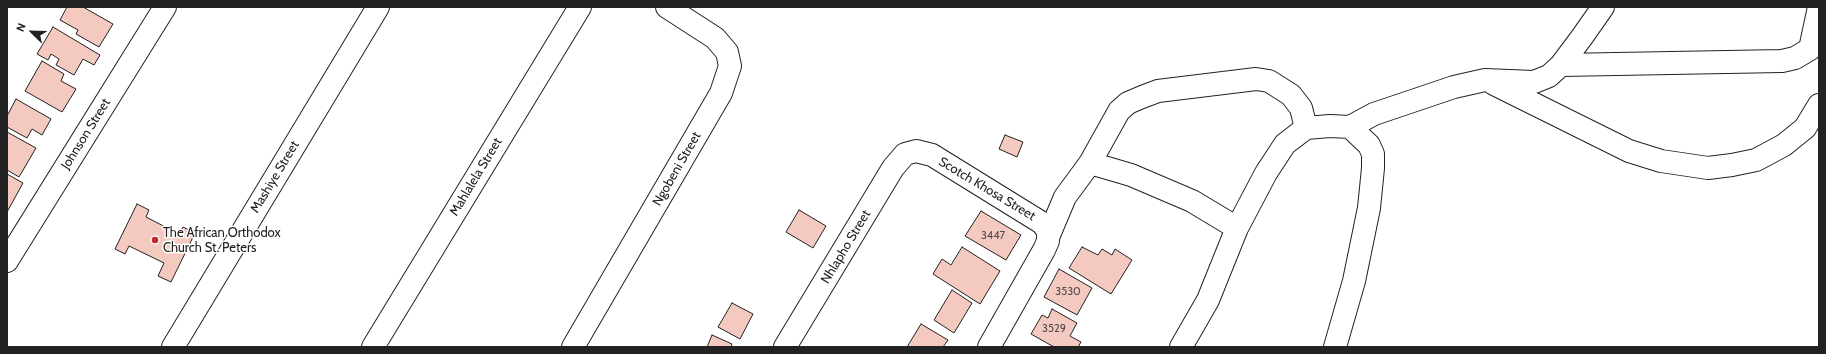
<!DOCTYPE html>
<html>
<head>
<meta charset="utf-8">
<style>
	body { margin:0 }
	#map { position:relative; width:1826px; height:354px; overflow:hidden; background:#fff; font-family:Cabin,sans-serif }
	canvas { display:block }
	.frame { position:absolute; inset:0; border:8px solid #222; pointer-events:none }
	.north { position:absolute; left:12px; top:12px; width:40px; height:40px; -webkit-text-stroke:3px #fff; paint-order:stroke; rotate:293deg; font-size:11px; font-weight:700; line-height:16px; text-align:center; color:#222 }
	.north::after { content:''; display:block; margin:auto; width:14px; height:18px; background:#222; clip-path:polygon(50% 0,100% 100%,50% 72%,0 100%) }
</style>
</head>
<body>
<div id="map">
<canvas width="1826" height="354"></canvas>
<div class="frame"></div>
<div class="north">N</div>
</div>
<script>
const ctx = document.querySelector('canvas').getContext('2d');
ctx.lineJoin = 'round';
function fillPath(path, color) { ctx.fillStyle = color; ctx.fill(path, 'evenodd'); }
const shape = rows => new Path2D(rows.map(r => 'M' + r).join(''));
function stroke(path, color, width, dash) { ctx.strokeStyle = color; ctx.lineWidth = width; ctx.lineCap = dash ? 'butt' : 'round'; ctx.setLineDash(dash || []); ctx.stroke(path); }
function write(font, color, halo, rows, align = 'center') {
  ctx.font = font + ' Cabin,sans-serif'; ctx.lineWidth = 3; ctx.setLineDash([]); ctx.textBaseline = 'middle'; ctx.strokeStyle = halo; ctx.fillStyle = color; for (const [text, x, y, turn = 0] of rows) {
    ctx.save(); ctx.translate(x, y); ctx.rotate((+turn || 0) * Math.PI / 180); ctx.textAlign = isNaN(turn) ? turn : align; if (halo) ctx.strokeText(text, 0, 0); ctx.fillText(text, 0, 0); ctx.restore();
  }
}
const building = shape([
	[67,7,83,7,113,24,99,47,76,34,78,30,60,20,67,7],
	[53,27,100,55,94,65,83,59,74,75,56,65,59,59,51,54,48,60,37,54,53,27],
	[42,61,64,74,61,81,76,89,62,112,25,91,42,61],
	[16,99,51,119,42,135,32,129,27,138,7,127,7,116,16,99],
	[7,132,36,148,19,177,7,170,7,132],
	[1005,135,1023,142,1017,157,999,149,1005,135],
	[7,174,23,183,7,212,7,174],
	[137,204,149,210,146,217,179,234,183,227,195,233,171,282,158,276,164,263,129,246,125,254,115,249,137,204],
	[799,210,826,226,813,248,786,232,799,210],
	[981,211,1021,235,1006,260,965,236,981,211],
	[962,247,1000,271,980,304,933,274,942,259,951,265,962,247],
	[1082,247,1098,255,1102,249,1112,255,1115,249,1132,260,1111,294,1069,268,1082,247],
	[1059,269,1092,288,1077,315,1044,297,1059,269],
	[952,290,972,303,954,333,934,320,952,290],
	[732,303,753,314,740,339,718,327,732,303],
	[1052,309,1077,323,1070,336,1081,342,1078,347,1054,347,1031,334,1042,315,1048,318,1052,309],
	[921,324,948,340,943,347,907,347,921,324],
	[712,335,732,344,731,347,707,347,712,335]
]);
const minor = shape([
	[1561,65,1782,61,1795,58,1810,49,1819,7],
	[1494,84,1629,151,1661,161,1708,168,1732,165,1756,160,1784,145,1805,128,1819,105],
	[1090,163,1131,175,1192,201,1237,228],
	[1049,235,1065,197,1090,163,1119,111,1128,103,1142,97,1158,91,1256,79,1269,81,1291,95,1301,108,1306,128],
	[7,261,165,7],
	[173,347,378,7],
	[373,347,580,7],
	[573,347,721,93,730,66,727,52,715,38,667,7],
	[785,347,893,168,905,154,916,151,932,155,1042,223,1048,231,1048,241,1044,250,989,347],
	[1181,347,1208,300,1237,228,1266,173,1285,144,1306,128,1330,126,1350,127,1374,114,1454,87,1485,80,1534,82,1549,76,1561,65,1582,37,1603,7],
	[1335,347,1354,281,1369,208,1373,168,1373,154,1369,145,1350,127]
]);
const markers = [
	[155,240,4,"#c62828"]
];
const numberNames = [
	["3447",993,236],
	["3530",1068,292],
	["3529",1054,329]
];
const streetNames = [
	["Johnson Street",86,134,-58],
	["Ngobeni Street",677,169,-60],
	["Mashiye Street",275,177,-59],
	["Mahlalela Street",476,177,-59],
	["Scotch Khosa Street",987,189,31],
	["Nhlapho Street",846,247,-59]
];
const poiNames = [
	["The African Orthodox",163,233],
	["Church St. Peters",163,248]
];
fillPath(building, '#f3c9c0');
stroke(building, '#222', 1);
stroke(minor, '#222', 24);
stroke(minor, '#fff', 22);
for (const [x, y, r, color] of markers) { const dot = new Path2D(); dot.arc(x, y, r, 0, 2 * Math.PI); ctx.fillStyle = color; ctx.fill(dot); stroke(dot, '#fff', 1.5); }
write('11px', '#564c4a', null, numberNames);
write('13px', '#222', '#fff', streetNames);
write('13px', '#222', '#fff', poiNames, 'left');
</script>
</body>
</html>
